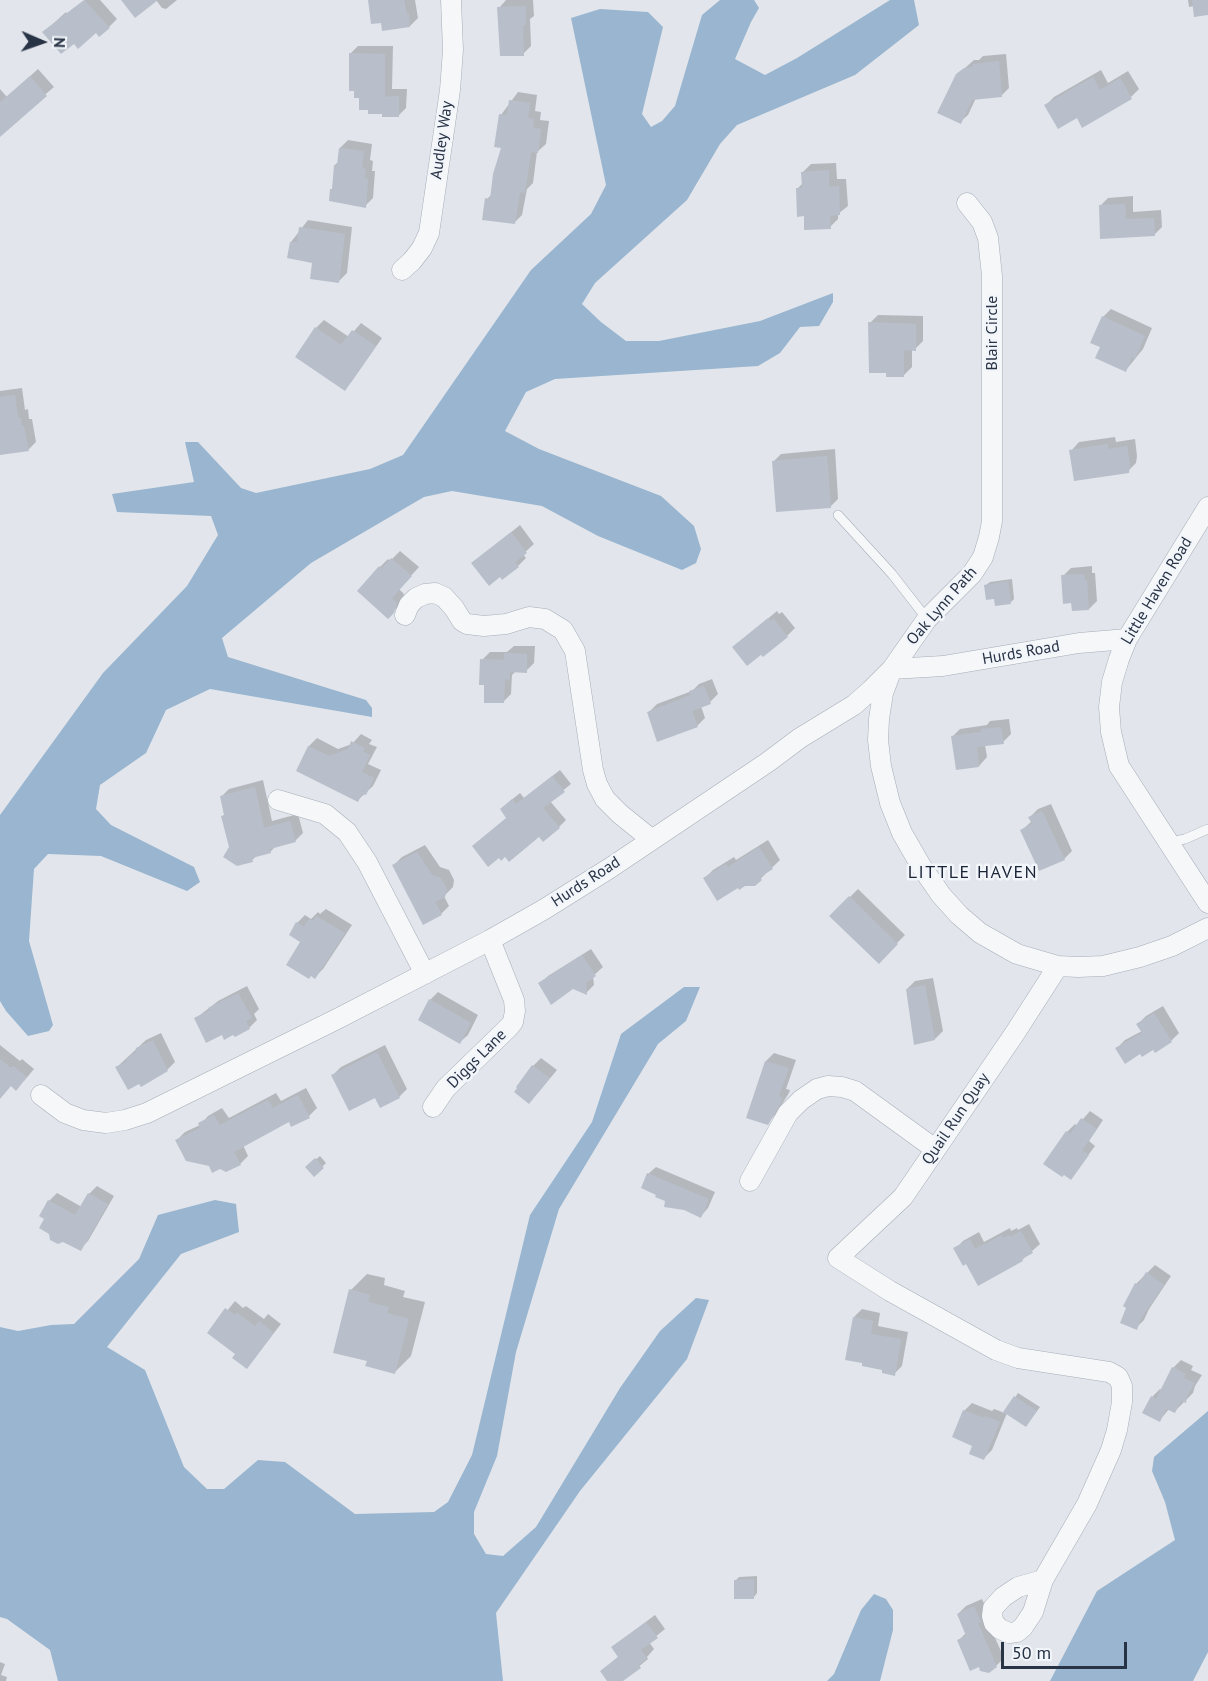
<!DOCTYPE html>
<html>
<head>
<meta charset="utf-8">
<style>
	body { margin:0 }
	#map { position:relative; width:1208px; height:1681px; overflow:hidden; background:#e2e6ec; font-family:"PT Sans",sans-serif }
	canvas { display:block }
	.north { position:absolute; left:12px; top:12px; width:60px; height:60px; -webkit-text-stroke:4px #f2f5f9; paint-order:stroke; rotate:92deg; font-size:16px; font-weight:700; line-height:24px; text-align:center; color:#283346 }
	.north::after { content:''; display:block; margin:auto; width:21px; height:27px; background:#283346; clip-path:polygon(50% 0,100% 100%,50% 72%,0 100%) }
	.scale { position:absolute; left:1001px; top:1642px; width:126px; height:27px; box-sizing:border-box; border:3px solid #283346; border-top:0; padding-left:8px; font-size:18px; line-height:21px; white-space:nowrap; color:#283346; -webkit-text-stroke:4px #f2f5f9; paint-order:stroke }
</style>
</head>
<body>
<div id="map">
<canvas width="1208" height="1681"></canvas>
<div class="north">N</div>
<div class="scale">50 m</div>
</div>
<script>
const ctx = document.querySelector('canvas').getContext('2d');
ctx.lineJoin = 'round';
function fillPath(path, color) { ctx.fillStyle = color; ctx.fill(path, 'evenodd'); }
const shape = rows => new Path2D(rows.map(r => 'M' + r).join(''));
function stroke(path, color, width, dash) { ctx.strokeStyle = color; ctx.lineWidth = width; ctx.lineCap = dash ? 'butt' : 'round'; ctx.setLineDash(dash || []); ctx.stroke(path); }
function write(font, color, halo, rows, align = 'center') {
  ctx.font = font + ' "PT Sans",sans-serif'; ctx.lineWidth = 5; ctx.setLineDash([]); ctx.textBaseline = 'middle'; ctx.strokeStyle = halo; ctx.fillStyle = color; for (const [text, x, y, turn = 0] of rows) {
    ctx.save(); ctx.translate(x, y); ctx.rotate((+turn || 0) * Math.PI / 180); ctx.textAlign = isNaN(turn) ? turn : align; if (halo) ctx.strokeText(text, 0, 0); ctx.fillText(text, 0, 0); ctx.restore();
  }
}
const water = shape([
	[720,0,754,0,759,8,751,22,735,59,765,75,797,58,890,0,914,0,919,25,855,75,737,125,720,144,687,200,595,283,582,304,601,322,626,341,659,341,760,321,833,293,833,302,819,326,800,327,780,353,758,366,555,379,526,392,505,431,539,449,661,496,694,526,701,549,696,563,682,570,598,536,542,506,452,491,424,497,311,563,222,638,228,657,366,700,372,708,372,717,210,689,166,710,146,753,100,785,96,809,111,825,194,867,200,882,187,891,101,856,48,854,34,869,29,941,53,1025,49,1031,28,1036,6,1011,0,1001,0,815,103,673,187,586,218,535,211,516,117,512,112,494,194,482,185,442,198,442,241,488,256,493,370,469,403,455,531,270,591,214,606,185,571,18,600,9,648,12,663,27,642,114,651,127,662,121,675,106,702,15],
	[684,987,700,987,686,1021,658,1044,559,1209,516,1352,497,1456,474,1512,474,1534,486,1554,503,1556,536,1527,620,1388,660,1331,696,1298,709,1300,687,1359,580,1491,496,1613,503,1681,58,1681,50,1650,7,1619,0,1617,0,1327,18,1331,51,1325,74,1324,139,1259,158,1215,215,1200,236,1204,239,1232,181,1254,107,1347,145,1370,184,1467,207,1489,224,1489,258,1460,285,1462,355,1514,434,1512,448,1502,472,1455,530,1215,592,1122,621,1034],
	[1208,1411,1208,1652,1193,1681,1050,1681,1097,1591,1175,1540,1165,1502,1152,1471,1154,1457],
	[874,1594,886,1599,893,1610,893,1630,880,1681,827,1681,834,1674,861,1610]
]);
const shadow = shape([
	[85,0,100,0,117,19,109,27,74,41,44,32,66,12,67,14],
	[156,0,177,0,166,9,162,8],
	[370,0,415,0,418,18,410,26],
	[506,0,533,0,534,16,530,19,531,46,523,54,499,8],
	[1188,0,1208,0,1208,13,1194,6,1189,7],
	[358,46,393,46,392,89,407,89,406,108,398,116,384,112,361,97,350,54],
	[1006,54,1009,88,1001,96,976,98,968,115,960,122,957,75,974,60,979,60,983,56],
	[38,69,54,87,0,133,0,89,7,97],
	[1101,70,1108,83,1128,71,1139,89,1131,97,1077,116,1046,105,1054,97],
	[518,92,537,95,535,111,541,112,540,120,549,121,546,144,537,152,533,183,527,189,522,215,514,223,487,199,492,194,503,147,501,115],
	[348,140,372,144,370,160,373,161,372,171,375,171,373,198,365,206,334,188,335,165,338,162,340,148],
	[836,163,837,179,846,179,848,206,838,214,838,219,830,227,805,215,797,189,803,183,803,172,811,164],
	[1133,196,1133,212,1161,210,1162,227,1154,235,1100,206,1108,198],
	[308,220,352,227,347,273,339,281,291,242],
	[1111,309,1152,328,1143,349,1126,370,1102,346,1103,317],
	[878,315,923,316,923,341,915,349,912,349,912,367,904,375,870,323],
	[324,320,349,337,361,323,382,338,352,381,344,389,297,356,316,328],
	[22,388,25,410,28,409,29,419,32,419,36,442,28,450,0,454,0,391],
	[1115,437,1116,442,1135,439,1137,456,1136,463,1128,471,1071,451,1079,442],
	[835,449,838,499,830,507,773,462,781,454],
	[520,525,534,544,523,554,526,558,518,566,502,578,473,563],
	[400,551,419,567,399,589,404,594,401,603,388,617,380,567,388,559,390,561],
	[1092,566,1092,573,1095,573,1097,601,1089,609,1063,576,1071,568],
	[1012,579,1014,599,1011,602,996,597,986,585,990,582],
	[777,611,779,614,782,612,795,628,787,636,734,647],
	[514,646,535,646,534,663,526,671,516,671,512,675,511,694,503,702,486,684,482,660,490,652,507,652],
	[712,679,718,694,710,702,701,706,705,718,697,726,649,712,657,704,692,691,699,684],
	[1009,719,1011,734,1003,742,985,745,987,757,979,766,952,737,960,729,987,725,990,721],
	[361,734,372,740,369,744,377,747,368,764,381,770,373,786,358,800,298,770,309,746,317,738,338,749,352,744],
	[560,770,571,784,550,801,566,820,559,827,539,835,508,817,509,802,520,793,524,798],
	[263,780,272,821,298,814,303,833,295,841,277,845,270,852,258,855,252,860,230,848,221,797,229,789],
	[1051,804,1072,851,1064,859,1022,830,1032,821,1030,817,1038,809],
	[768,840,780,860,754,885,705,878,713,870,734,857,736,860],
	[425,845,440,867,449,870,454,880,453,887,444,896,449,906,441,914,394,865,402,857],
	[858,889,905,935,879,961,831,916],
	[326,909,352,925,323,969,315,977,297,923,305,915,311,919,318,912,320,914],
	[591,949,603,967,593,976,594,985,586,993,573,988,540,984,548,976],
	[933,978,943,1031,935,1039,907,989,915,981],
	[247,986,259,1009,254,1014,257,1020,249,1028,195,1019,218,1001],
	[438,992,478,1015,468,1035,460,1042,430,1000],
	[1163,1006,1179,1033,1171,1041,1141,1052,1117,1048,1125,1040,1142,1031,1138,1024,1146,1016],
	[161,1033,175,1062,167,1070,117,1067,146,1040],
	[0,1045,20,1061,22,1059,34,1069,24,1081,11,1084,0,1097],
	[385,1045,407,1089,399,1097,376,1096,333,1075,341,1067],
	[774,1053,796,1060,786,1089,790,1090,789,1093,775,1115,767,1123,766,1061],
	[541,1058,557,1070,537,1094,533,1066],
	[306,1088,317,1108,309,1116,289,1120,243,1145,248,1156,240,1164,210,1164,177,1140,185,1132,200,1125,208,1116,222,1108,229,1118,276,1093,281,1101],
	[1090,1111,1103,1120,1089,1141,1095,1146,1071,1178,1045,1163,1067,1132,1075,1124,1077,1126],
	[320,1156,326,1163,314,1175,307,1167],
	[656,1167,715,1192,708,1208,701,1216,666,1200,648,1174],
	[97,1186,114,1196,88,1241,80,1249,41,1215,49,1201,57,1193,82,1207,89,1194],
	[1029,1224,1040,1244,1022,1260,967,1262,955,1249,963,1241,979,1232,984,1242,1010,1228,1011,1231,1017,1228,1018,1230],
	[1155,1265,1171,1276,1149,1309,1144,1320,1136,1328,1136,1284],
	[367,1274,385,1278,384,1285,405,1291,403,1297,425,1302,411,1356,395,1372,369,1360,351,1290],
	[235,1301,243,1308,246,1306,264,1319,268,1314,281,1324,247,1367,237,1354,209,1333],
	[862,1309,880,1313,878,1326,908,1332,902,1366,894,1374,854,1317],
	[1181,1360,1193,1366,1191,1370,1202,1375,1195,1386,1193,1393,1175,1411,1169,1409,1160,1420,1152,1397,1160,1389,1162,1390,1173,1368],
	[1018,1393,1040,1407,1026,1426,1007,1413,992,1450,984,1458,974,1445,964,1411,972,1403,992,1411,994,1409,1005,1413],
	[757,1576,757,1593,754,1597,735,1581,739,1577],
	[982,1599,988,1612,985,1615,1004,1658,996,1666,959,1640,966,1633,958,1614,966,1606],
	[655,1615,665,1629,649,1642,654,1649,647,1657,648,1659,621,1681,609,1681,602,1671,619,1656,612,1647],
	[0,1662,5,1664,1,1675,7,1677,6,1681,0,1681]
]);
const building = shape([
	[84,0,110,28,99,37,96,33,78,49,74,44,61,54,42,32],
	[121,0,158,0,135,18],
	[368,0,404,0,407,14,409,13,410,27,382,31,381,23,371,24],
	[1192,0,1208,0,1208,15,1194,17],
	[526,6,526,25,523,26,524,56,500,56,497,7],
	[349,53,385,54,385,97,399,96,399,117,382,117,382,114,368,114,368,110,359,110,359,98,354,98,354,91,349,91],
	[999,61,1002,97,972,100,961,124,937,113,956,74,964,68,973,67,973,64],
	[30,76,47,96,0,137,0,102],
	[1093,77,1100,90,1120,78,1132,99,1082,128,1077,118,1058,129,1044,105],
	[509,100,530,103,528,118,534,119,533,128,541,129,538,153,531,152,525,193,520,192,515,224,482,220,485,198,490,199,493,174,501,148,494,147,499,114,507,115],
	[339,148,364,151,362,168,366,169,364,178,368,179,366,208,329,201,330,189,332,189,334,165,337,165],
	[829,170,829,187,839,186,840,215,830,216,831,229,804,230,804,216,797,217,796,188,802,188,801,172],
	[1125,204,1126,219,1154,218,1155,236,1100,239,1099,205],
	[299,227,345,234,339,283,310,279,312,263,287,258,290,242,297,242],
	[1102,316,1145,336,1135,359,1132,357,1126,372,1095,358,1100,347,1090,343],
	[868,322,916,324,916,351,904,350,904,377,886,377,886,373,869,373],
	[315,327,341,345,352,330,376,346,345,391,295,357],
	[15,395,18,417,20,417,22,426,24,426,29,451,0,455,0,397],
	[1108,444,1108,449,1127,446,1130,465,1129,473,1074,481,1069,450],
	[827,456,831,508,776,512,772,461],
	[511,532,527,553,515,562,519,567,502,580,500,577,489,586,471,563],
	[391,558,412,576,392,598,397,603,394,613,388,619,357,591,379,566,381,569],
	[1084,574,1085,580,1087,580,1089,610,1072,611,1071,603,1063,604,1061,575],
	[1008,581,1011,604,995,606,994,599,986,600,984,585],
	[768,618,771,621,773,618,788,637,763,657,761,655,747,666,732,647],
	[504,653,527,654,527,673,510,672,510,680,505,679,504,703,484,703,484,685,479,685,480,659,504,660],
	[704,686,711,704,692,711,698,727,657,742,647,712,691,695,689,691],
	[1001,727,1004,744,977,747,979,767,956,770,951,736,981,732,981,729],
	[351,741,365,748,363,752,370,755,362,772,374,778,366,795,362,794,358,802,296,771,308,746,329,756,348,749],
	[552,776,565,792,543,808,560,828,543,842,539,837,509,862,505,857,501,861,499,858,488,867,472,846,506,818,500,809,512,799,516,804],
	[255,787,264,828,290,821,296,842,270,849,271,853,252,858,253,862,237,866,223,857,229,847,221,816,224,815,220,796],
	[1042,811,1065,860,1039,871,1020,830,1032,824,1028,817],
	[759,847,773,869,760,877,762,880,755,886,745,886,739,890,738,888,717,901,703,878,726,864,728,867],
	[417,852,432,875,441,878,447,889,445,897,435,902,442,915,423,925,392,865],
	[849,896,898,944,879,964,829,916],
	[316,916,345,933,315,979,311,976,309,979,286,965,300,942,289,935,296,922,304,927,309,919,313,921],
	[582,955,596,976,586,983,587,995,573,989,551,1005,538,983],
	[925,985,935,1040,914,1045,906,989],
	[238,993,252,1018,246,1021,250,1029,235,1037,233,1035,224,1040,222,1035,206,1043,194,1018,210,1010,208,1008],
	[429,999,471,1023,460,1044,418,1020],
	[1154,1013,1172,1042,1155,1053,1153,1050,1142,1057,1140,1054,1125,1064,1115,1048,1142,1033,1136,1024],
	[153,1040,168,1071,141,1087,139,1084,128,1090,115,1067,126,1062,128,1057,135,1053,136,1048],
	[377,1052,400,1098,380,1108,375,1098,349,1111,331,1075],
	[0,1059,11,1068,13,1066,27,1077,16,1091,11,1086,0,1099],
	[765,1061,789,1068,779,1096,783,1098,781,1103,768,1125,746,1118],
	[532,1065,550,1078,529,1104,514,1092,517,1088,516,1087],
	[298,1095,310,1118,291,1127,289,1122,234,1152,241,1165,226,1172,220,1169,212,1173,209,1166,186,1161,175,1140,200,1128,198,1123,214,1115,220,1125,268,1100,273,1108],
	[1081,1118,1097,1129,1082,1150,1089,1155,1071,1180,1064,1175,1062,1177,1043,1164,1066,1131,1070,1134],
	[315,1158,324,1168,314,1177,305,1167],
	[647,1173,709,1199,701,1218,684,1210,664,1207,665,1201,655,1197,656,1195,641,1188],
	[88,1193,108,1204,81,1251,63,1242,58,1244,50,1240,49,1234,39,1228,44,1219,39,1216,48,1200,75,1215],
	[1021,1231,1033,1253,1022,1259,1023,1261,978,1286,966,1264,963,1266,953,1248,970,1239,975,1249,1002,1235,1003,1238,1009,1235,1010,1237],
	[1146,1272,1164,1285,1141,1318,1137,1330,1120,1323,1126,1308,1123,1306,1135,1283,1138,1285],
	[349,1289,370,1295,368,1302,389,1307,387,1313,409,1319,395,1374,365,1366,367,1361,333,1353],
	[225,1308,235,1315,237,1313,255,1326,259,1321,274,1333,247,1369,232,1358,235,1354,207,1333],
	[853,1317,873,1321,871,1334,901,1339,895,1376,882,1373,882,1370,862,1366,862,1363,845,1360],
	[1172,1367,1186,1374,1184,1378,1195,1383,1187,1396,1186,1403,1181,1401,1175,1413,1166,1409,1160,1422,1142,1413,1151,1396,1156,1399],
	[1014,1396,1037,1411,1026,1427,1003,1412],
	[963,1410,984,1418,985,1416,1000,1422,984,1460,969,1454,972,1446,952,1437],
	[754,1579,754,1599,734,1599,734,1580],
	[974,1606,981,1622,978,1623,997,1667,989,1673,980,1671,979,1667,970,1671,957,1640,966,1636,957,1614],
	[646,1622,658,1638,641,1650,647,1658,639,1665,641,1668,623,1681,607,1681,600,1671,618,1657,611,1647]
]);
const lane = shape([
	[838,515,892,574,927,619],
	[1169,842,1185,839,1208,829]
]);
const street = shape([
	[967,203,982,222,988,238,992,276,992,521,989,537,983,557,972,574,927,619,892,669,883,693,879,719,878,740,881,766,890,803,902,833,921,866,941,895,959,915,980,933,1017,954,1058,966,1078,967,1103,966,1140,957,1172,946,1208,928],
	[402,270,412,261,422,248,429,233,450,90,453,50,451,0],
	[1208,507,1127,639,1119,659,1112,682,1109,707,1111,732,1119,766,1208,903],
	[405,615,409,605,416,598,425,594,435,593,444,597,454,608,462,621,467,624,484,626,506,624,529,617,545,619,563,630,575,651,593,770,597,784,605,799,620,814,651,839],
	[278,800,325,814,347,832,367,862,425,974],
	[41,1095,65,1113,83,1120,106,1123,125,1120,147,1113,337,1019,490,940,543,910,610,868,768,762,800,738,854,705,871,690,892,669,943,666,1079,643,1127,639],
	[433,1107,446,1088,509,1027,513,1022,515,1011,514,1000,490,940],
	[750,1181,788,1113,801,1100,817,1089,828,1086,842,1087,855,1091,935,1149],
	[1043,1580,1087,1504,1111,1450,1117,1430,1122,1402,1122,1386,1118,1377,1109,1372,1018,1358,996,1350,890,1291,838,1258,903,1197,1015,1033,1058,966],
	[1043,1580,1033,1612,1023,1627,1017,1632,1009,1633,1000,1629,994,1623,992,1616,993,1608,1003,1597,1018,1587,1043,1580]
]);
const streetNames = [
	["Audley Way",442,140,-82],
	["Blair Circle",992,333,-90],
	["Little Haven Road",1157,591,-59],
	["Oak Lynn Path",942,606,-49],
	["Hurds Road",1021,653,-10],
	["Hurds Road",586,882,-33],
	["Diggs Lane",477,1059,-45],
	["Quail Run Quay",956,1119,-56]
];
const neighbourhoodNames = [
	["LITTLE HAVEN",973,873]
];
fillPath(water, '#99b5cf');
fillPath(shadow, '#0003');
fillPath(building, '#b8bfca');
stroke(lane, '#a6adb7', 10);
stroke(street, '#a6adb7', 21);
stroke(lane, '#f5f7f9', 9);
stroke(street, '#f5f7f9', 20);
write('16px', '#283346', '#f2f5f9', streetNames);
ctx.letterSpacing = '1.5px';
write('18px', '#1a2437', '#f2f5f9', neighbourhoodNames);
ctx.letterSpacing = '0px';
</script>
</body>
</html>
